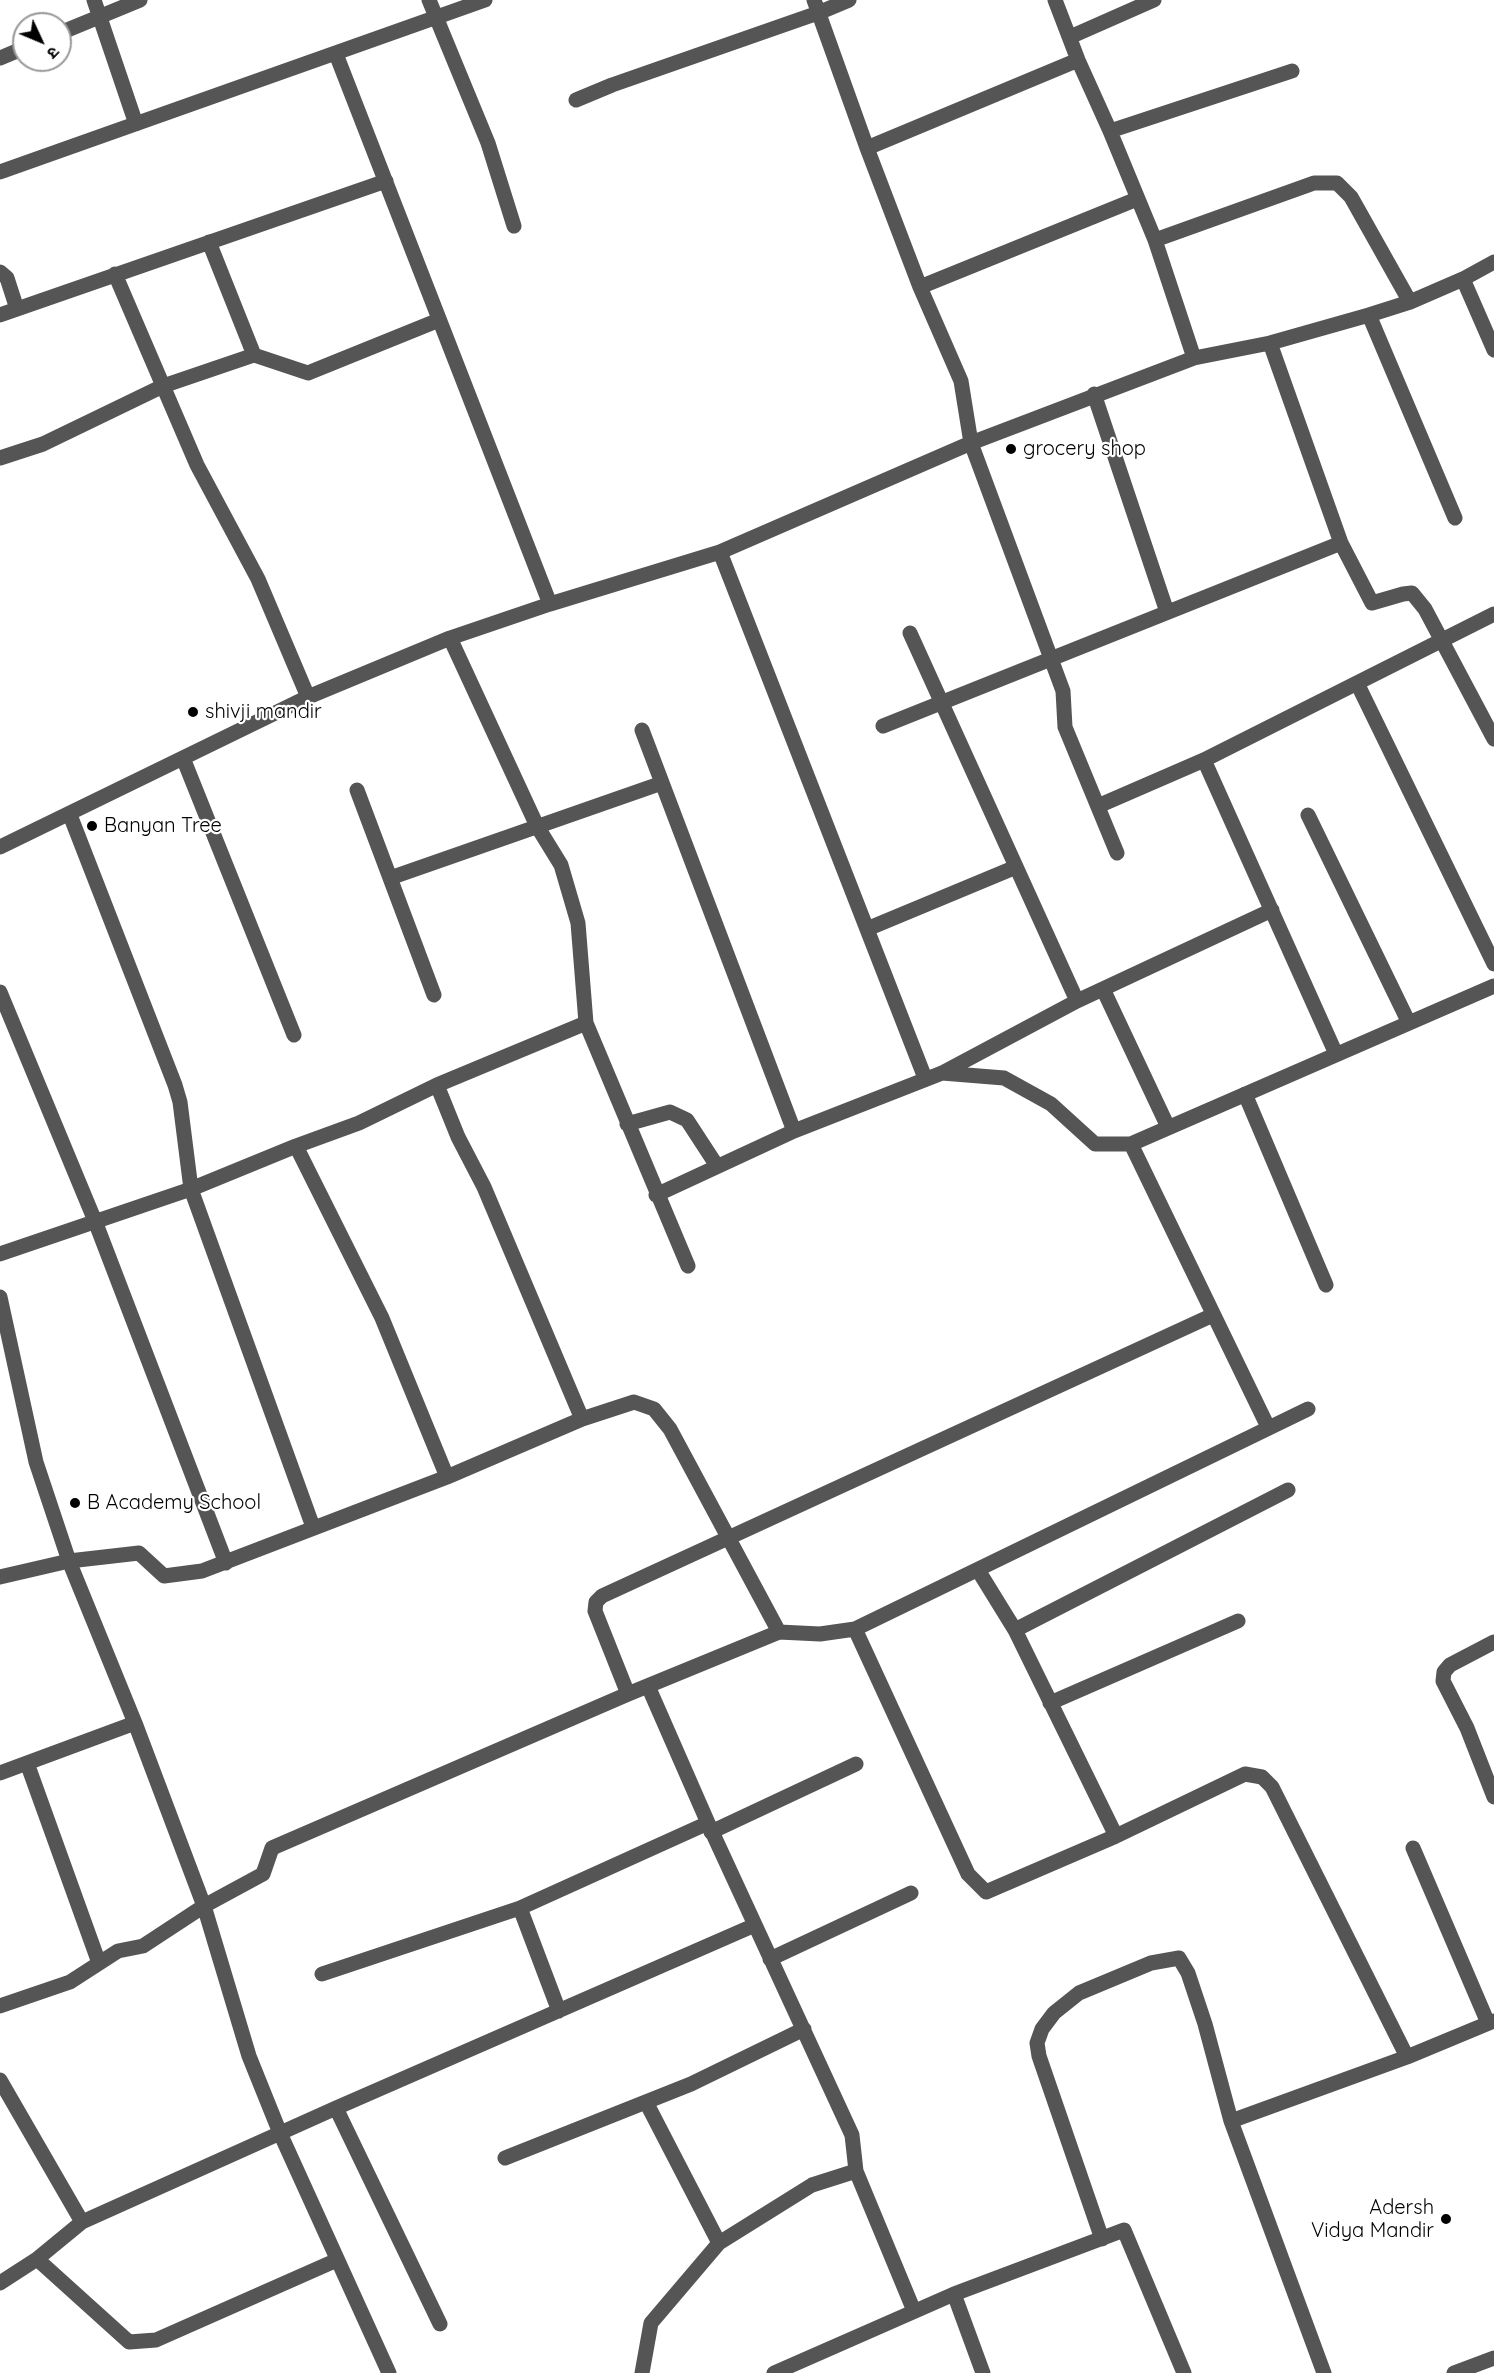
<!DOCTYPE html>
<html>
<head>
<meta charset="utf-8">
<style>
	body { margin:0 }
	#map { position:relative; width:1494px; height:2373px; overflow:hidden; background:#fff; font-family:Quicksand,"Noto Sans Devanagari",sans-serif }
	canvas { display:block }
	.north { position:absolute; left:12px; top:12px; width:60px; height:60px; box-sizing:border-box; background:#fff; border:2px solid #999; border-radius:50%; rotate:134deg; font-size:16px; font-weight:700; line-height:24px; text-align:center; color:#000 }
	.north::after { content:''; display:block; margin:auto; width:21px; height:27px; background:#000; clip-path:polygon(50% 0,100% 100%,50% 72%,0 100%) }
</style>
</head>
<body>
<div id="map">
<canvas width="1494" height="2373"></canvas>
<div class="north">उ</div>
</div>
<script>
const ctx = document.querySelector('canvas').getContext('2d');
ctx.lineJoin = 'round';
const shape = rows => new Path2D(rows.map(r => 'M' + r).join(''));
function stroke(path, color, width, dash) { ctx.strokeStyle = color; ctx.lineWidth = width; ctx.lineCap = dash ? 'butt' : 'round'; ctx.setLineDash(dash || []); ctx.stroke(path); }
function write(font, color, halo, rows, align = 'center') {
  ctx.font = font + ' Quicksand,sans-serif'; ctx.lineWidth = 4.5; ctx.setLineDash([]); ctx.textBaseline = 'middle'; ctx.strokeStyle = halo; ctx.fillStyle = color; for (const [text, x, y, turn = 0] of rows) {
    ctx.save(); ctx.translate(x, y); ctx.rotate((+turn || 0) * Math.PI / 180); ctx.textAlign = isNaN(turn) ? turn : align; if (halo) ctx.strokeText(text, 0, 0); ctx.fillText(text, 0, 0); ctx.restore();
  }
}
const minor = shape([
	[94,0,136,124],
	[429,0,488,143,514,226],
	[814,0,867,148,920,287,961,381,971,443,1063,691,1065,727,1117,853],
	[1055,0,1078,60,1110,131,1155,240,1194,358],
	[60,33,140,0],
	[1070,37,1154,0],
	[336,54,550,604],
	[0,58,24,48],
	[576,100,612,85,818,13,849,0],
	[1110,131,1292,71],
	[867,148,1078,60],
	[0,172,485,0],
	[1155,240,1314,183,1337,183,1351,197,1410,302],
	[209,242,254,355],
	[0,272,7,278,17,309],
	[115,274,197,465,258,579,308,697],
	[1463,279,1494,350],
	[920,287,1137,199],
	[0,315,386,181],
	[1369,315,1455,518],
	[1270,343,1341,543,1372,603,1403,594,1412,593,1425,609,1494,739],
	[1094,394,1167,612],
	[0,458,43,444,163,386,254,355,308,373,439,320],
	[720,552,925,1078],
	[910,633,1077,1001],
	[450,638,537,826,561,865,578,923,586,1023,688,1266],
	[1357,683,1494,964],
	[883,726,1341,543],
	[642,730,794,1131],
	[183,758,294,1035],
	[1204,760,1336,1054],
	[357,790,434,995],
	[1098,806,1204,760,1494,614],
	[70,815,175,1085,180,1102,191,1189,313,1527],
	[1308,815,1409,1023],
	[0,847,308,697,450,638,550,604,720,552,971,443,1194,358,1270,343,1369,315,1410,302,1463,279,1494,262],
	[390,878,662,783],
	[867,929,1016,867],
	[1103,989,1168,1127],
	[0,992,95,1221,226,1563],
	[942,1073,1004,1078,1051,1104,1095,1144,1131,1144,1494,986],
	[437,1085,458,1137,484,1187,582,1419],
	[1245,1094,1326,1285],
	[627,1124,670,1112,687,1120,717,1166],
	[1131,1144,1268,1427],
	[296,1146,382,1318,447,1477],
	[656,1195,794,1131,942,1073,1077,1001,1272,910],
	[0,1254,191,1189,296,1146,359,1123,437,1085,586,1023],
	[0,1297,36,1462,69,1561,135,1723,204,1906,249,2056,280,2133,389,2373],
	[978,1570,1015,1630,1116,1836],
	[0,1577,69,1561,139,1553,164,1576,202,1571,447,1477,582,1419,634,1402,654,1409,670,1429,779,1632],
	[855,1629,968,1874,986,1892,1116,1836,1245,1774,1262,1777,1272,1787,1407,2057],
	[1015,1630,1288,1490],
	[1494,1642,1450,1665,1444,1672,1443,1681,1467,1728,1494,1797],
	[648,1686,708,1823,852,2135,856,2171,914,2311],
	[628,1694,595,1611,596,1602,602,1596,1213,1315],
	[1050,1703,1238,1621],
	[27,1763,99,1963],
	[0,1773,135,1723],
	[711,1832,856,1764],
	[1413,1848,1488,2023],
	[520,1908,559,2011],
	[770,1959,911,1893],
	[322,1974,520,1908,708,1823],
	[0,2006,70,1982,118,1951,143,1946,204,1906,263,1874,272,1848,628,1694,779,1632,820,1634,855,1629,1308,1409],
	[0,2080,82,2222],
	[646,2102,719,2243],
	[336,2108,440,2324],
	[1231,2121,1407,2057,1494,2021],
	[505,2158,691,2084,804,2029],
	[1102,2239,1039,2056,1037,2043,1042,2029,1054,2013,1079,1993,1151,1963,1179,1958,1188,1973,1205,2024,1231,2121,1324,2373],
	[37,2259,129,2342,156,2340,337,2260],
	[0,2283,37,2259,82,2222,336,2108,755,1925],
	[954,2294,983,2373],
	[642,2373,651,2323,719,2243,812,2185,856,2171],
	[774,2373,954,2294,1124,2230,1184,2373],
	[1454,2373,1494,2358]
]);
const markers = [
	[1011,449,6,"#000"],
	[193,712,6,"#000"],
	[92,826,6,"#000"],
	[75,1503,6,"#000"],
	[1446,2219,6,"#000"]
];
const poiNames = [
	["grocery shop",1023,449],
	["shivji mandir",205,712],
	["Banyan Tree",104,826],
	["B Academy School",87,1503],
	["Adersh",1434,2208,"right"],
	["Vidya Mandir",1434,2231,"right"]
];
stroke(minor, '#555', 15);
for (const [x, y, r, color] of markers) { const dot = new Path2D(); dot.arc(x, y, r, 0, 2 * Math.PI); ctx.fillStyle = color; ctx.fill(dot); stroke(dot, '#fff', 2); }
write('20px', '#000', '#fff', poiNames, 'left');
</script>
</body>
</html>
